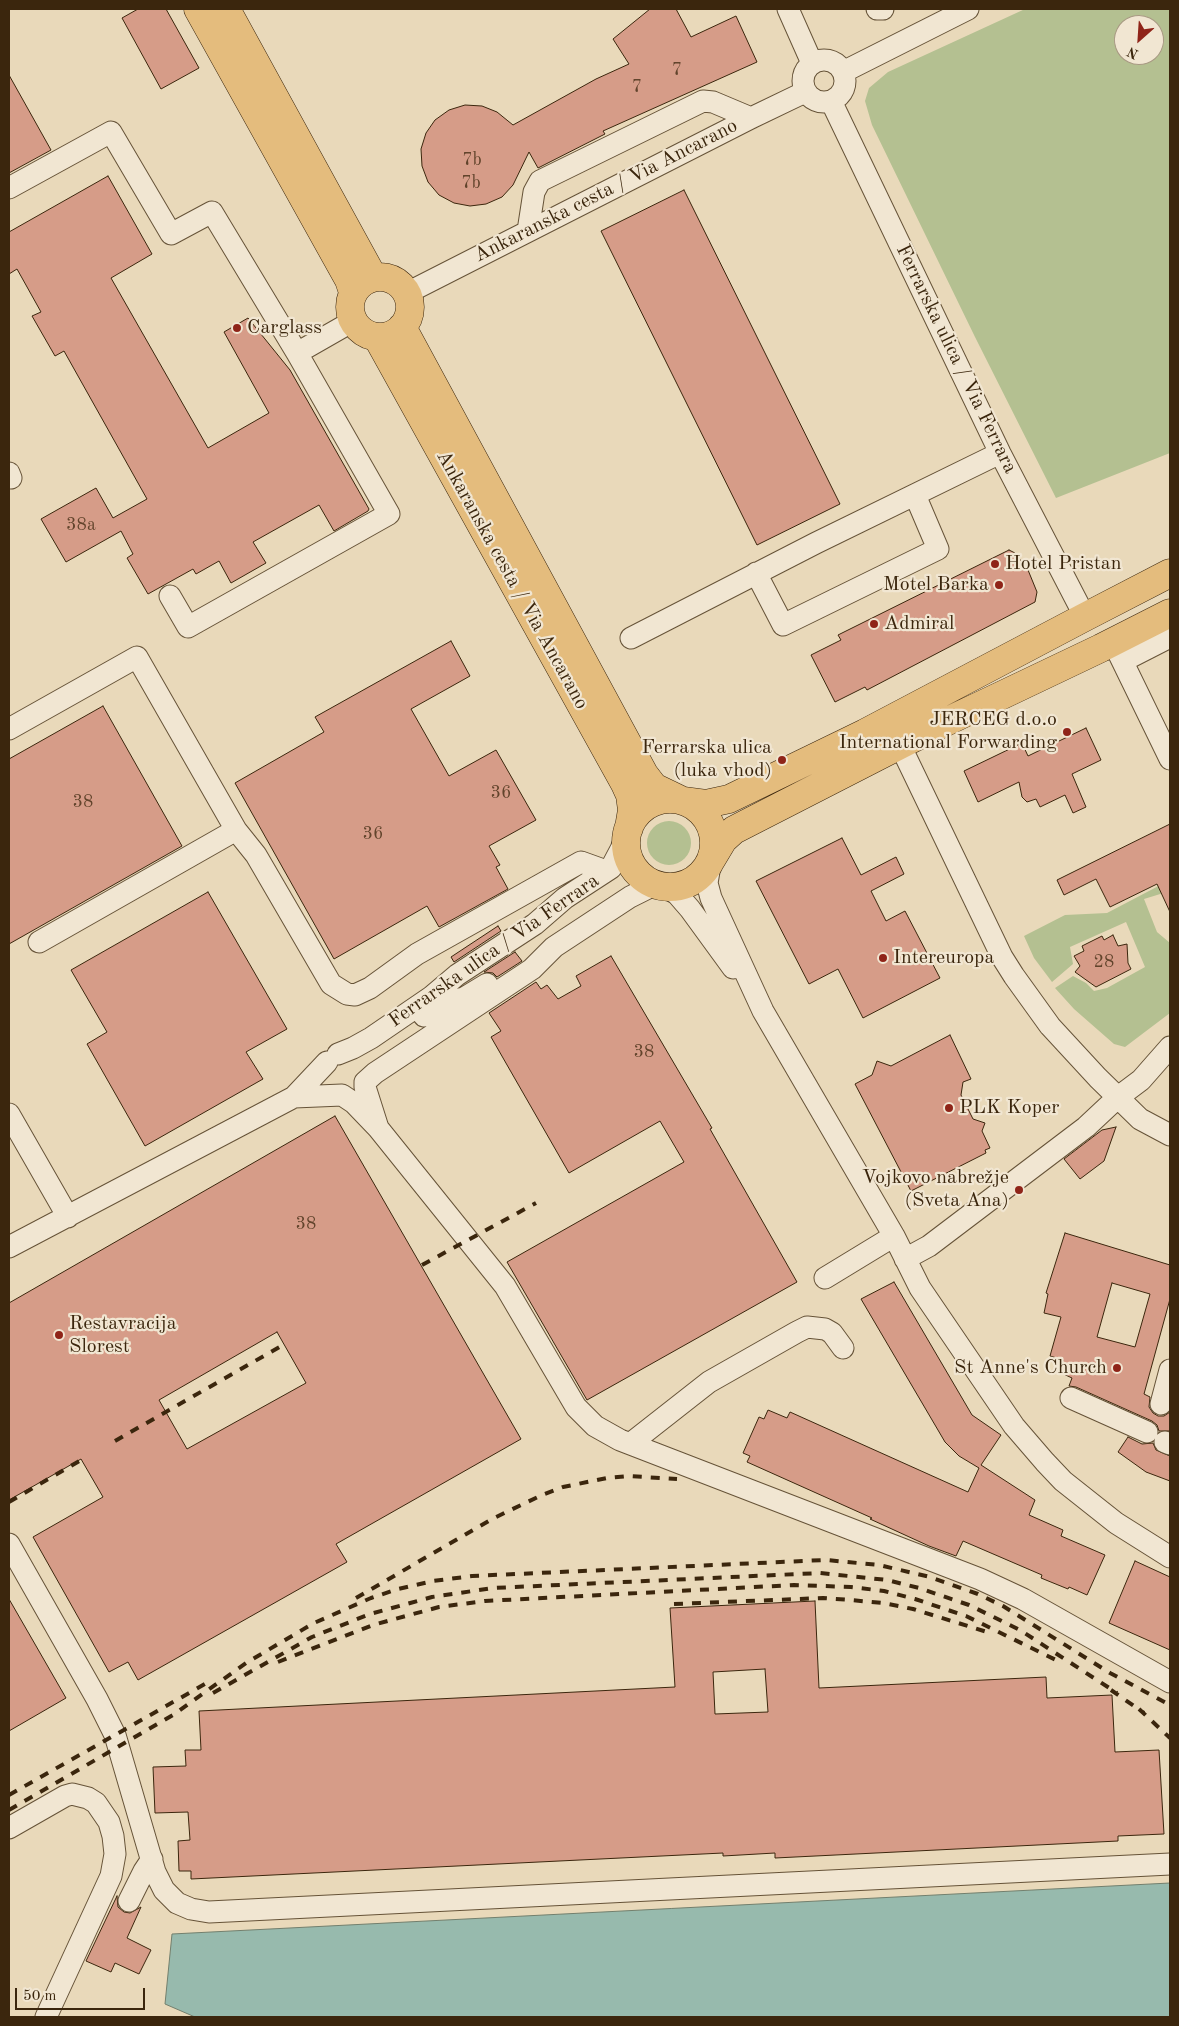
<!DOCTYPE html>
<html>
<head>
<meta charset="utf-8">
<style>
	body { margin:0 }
	#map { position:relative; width:1179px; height:2026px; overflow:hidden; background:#e9d9ba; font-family:"Old Standard TT",serif }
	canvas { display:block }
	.frame { position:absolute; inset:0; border:10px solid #3b260d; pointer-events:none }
	.north { position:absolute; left:1114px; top:15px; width:50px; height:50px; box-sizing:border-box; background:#f1e6d2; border:1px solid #a89983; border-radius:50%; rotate:206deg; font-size:14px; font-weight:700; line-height:20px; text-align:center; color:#3b260d }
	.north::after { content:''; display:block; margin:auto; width:18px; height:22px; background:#8f2418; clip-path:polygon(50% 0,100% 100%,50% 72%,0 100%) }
	.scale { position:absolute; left:15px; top:1988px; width:130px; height:22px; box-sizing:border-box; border:2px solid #3b260d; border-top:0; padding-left:6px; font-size:15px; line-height:18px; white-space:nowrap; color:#3b260d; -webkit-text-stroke:4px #f1e6d2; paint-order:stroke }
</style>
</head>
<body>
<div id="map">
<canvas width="1179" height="2026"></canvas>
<div class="frame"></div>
<div class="north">N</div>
<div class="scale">50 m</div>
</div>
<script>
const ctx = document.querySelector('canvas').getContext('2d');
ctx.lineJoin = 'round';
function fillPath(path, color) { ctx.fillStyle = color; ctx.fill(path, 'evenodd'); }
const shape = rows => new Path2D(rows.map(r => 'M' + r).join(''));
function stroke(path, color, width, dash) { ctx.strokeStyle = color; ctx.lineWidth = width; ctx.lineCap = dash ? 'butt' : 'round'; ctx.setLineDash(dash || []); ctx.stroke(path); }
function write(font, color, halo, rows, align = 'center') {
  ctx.font = font + ' "Old Standard TT",serif'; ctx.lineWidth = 4.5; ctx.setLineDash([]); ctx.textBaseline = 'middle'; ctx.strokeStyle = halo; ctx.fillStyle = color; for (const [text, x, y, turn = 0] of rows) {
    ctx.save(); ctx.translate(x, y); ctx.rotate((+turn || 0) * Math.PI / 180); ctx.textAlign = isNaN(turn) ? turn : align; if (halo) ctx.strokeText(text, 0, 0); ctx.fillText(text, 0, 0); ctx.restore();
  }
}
const green = shape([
	[1025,9,1170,9,1170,453,1056,498,975,337,872,125,865,101,869,88,888,72],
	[1124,25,1154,25,1154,55,1124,55],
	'647 843a22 22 0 1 1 44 0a22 22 0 1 1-44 0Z',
	[1170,880,1170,891,1144,899,1157,932,1170,943,1170,1013,1125,1047,1114,1044,1074,1009,1055,988,1073,976,1086,983,1094,991,1107,988,1145,967,1126,922,1070,947,1073,964,1052,982,1034,958,1024,936,1065,915,1107,913]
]);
const water = shape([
	[1170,1883,1170,2017,195,2017,165,2004,172,1934,1170,1883]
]);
const building = shape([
	[138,9,166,9,199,68,161,89,122,18,138,9],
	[650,9,676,9,691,37,736,16,757,62,603,131,605,134,538,168,529,152,513,185,502,197,486,204,470,206,454,203,439,195,428,182,422,166,421,149,426,133,435,120,449,110,465,105,482,106,497,112,513,125,596,79,629,64,613,39,650,9],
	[9,75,51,150,9,173,9,75],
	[108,176,152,254,111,278,208,448,269,413,224,332,248,318,290,370,369,509,368,511,334,531,319,505,253,542,266,563,231,583,219,561,196,574,193,569,148,594,127,558,133,554,121,531,66,562,41,519,96,488,113,518,147,499,64,351,55,356,32,316,41,312,17,269,9,274,9,232,108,176],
	[684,190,840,504,757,545,601,231,684,190],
	[1009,550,1015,553,1028,570,1037,592,1035,602,867,690,865,687,835,702,811,655,841,640,838,635,1009,550],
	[451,641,470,676,411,709,449,776,496,750,536,820,489,846,500,865,496,867,508,889,439,927,427,906,334,959,235,783,324,732,315,717,451,641],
	[103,706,182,846,9,944,9,759,103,706],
	[1086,728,1101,760,1072,774,1086,807,1073,813,1065,795,1040,807,1036,799,1027,802,1022,797,1019,782,978,802,964,771,1022,743,1028,756,1086,728],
	[1170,824,1170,912,1157,884,1110,907,1096,879,1064,895,1057,880,1170,824],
	[842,838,861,875,896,857,904,874,871,891,886,921,905,911,940,978,863,1018,838,969,809,984,756,881,842,838],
	[208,892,287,1029,246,1052,263,1079,145,1146,87,1044,107,1032,71,970,208,892],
	[498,926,501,931,454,962,451,957,498,926],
	[1113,935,1118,946,1127,944,1128,963,1131,969,1096,987,1075,972,1080,966,1074,956,1084,951,1082,946,1102,936,1104,940,1113,935],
	[515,952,522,961,497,977,493,973,484,972,515,952],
	[611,956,712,1128,710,1129,797,1282,587,1400,507,1262,684,1162,660,1121,569,1173,491,1037,501,1031,489,1013,536,982,541,989,547,985,558,999,581,986,576,976,611,956],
	[950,1035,971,1079,963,1082,961,1095,973,1119,985,1123,982,1131,990,1148,985,1150,986,1153,911,1191,855,1084,872,1075,877,1061,891,1066,950,1035],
	[335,1116,521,1439,336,1544,347,1562,138,1680,128,1662,109,1672,33,1537,103,1497,81,1459,9,1500,9,1303,335,1116],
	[277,1332,306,1383,187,1449,159,1400,277,1332],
	[1116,1127,1104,1161,1080,1179,1064,1159,1102,1130,1116,1127],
	[1065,1233,1170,1265,1170,1299,1144,1394,1150,1397,1149,1407,1153,1413,1158,1416,1164,1416,1170,1412,1170,1431,1159,1431,1157,1425,1152,1421,1076,1387,1069,1386,1072,1378,1057,1371,1063,1360,1050,1356,1061,1317,1044,1313,1048,1294,1046,1293,1065,1233],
	[1112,1283,1150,1294,1135,1347,1097,1337,1112,1283],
	[894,1282,972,1415,1001,1435,981,1465,1035,1500,1029,1515,1063,1530,1061,1536,1105,1555,1087,1595,1069,1587,1068,1589,1041,1578,1042,1575,963,1541,956,1556,929,1546,870,1519,872,1518,747,1462,750,1456,743,1453,759,1417,764,1419,768,1410,787,1418,790,1412,968,1492,979,1468,959,1456,945,1442,861,1299,894,1282],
	[1128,1437,1142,1444,1153,1443,1156,1450,1170,1456,1170,1481,1146,1472,1118,1452,1128,1437],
	[1135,1561,1170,1577,1170,1650,1109,1623,1135,1561],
	[9,1599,66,1698,9,1731,9,1599],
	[815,1601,819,1688,1046,1677,1047,1698,1112,1695,1115,1752,1159,1750,1164,1834,1118,1836,1118,1841,775,1858,775,1853,723,1856,723,1853,191,1879,191,1871,179,1871,178,1841,190,1840,188,1812,155,1813,153,1767,186,1766,185,1750,201,1750,199,1711,675,1687,670,1608,815,1601],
	[765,1669,768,1712,715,1714,713,1672,765,1669],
	[117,1896,118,1907,124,1912,130,1913,141,1907,127,1938,151,1950,139,1974,115,1963,111,1972,86,1961,117,1896]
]);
const minor = shape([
	[788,9,812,63],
	[877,9,883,9],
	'803 81a21 21 0 1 1 42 0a21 21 0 1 1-42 0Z',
	[843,72,968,9],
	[831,101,1000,453,1085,617],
	[9,188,111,132,171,234,212,212,297,353],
	[528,231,534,192,540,181,703,101,713,102,751,118],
	[407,293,751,118,805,92],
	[9,473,11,478],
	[756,573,783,625,938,549,915,495],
	[170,596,188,627,389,514,297,353,353,321],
	[631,638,816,543,1000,453],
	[1113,642,1170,759],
	[1123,661,1170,637],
	[9,729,137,657,236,830],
	[900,745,1002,957,1014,976,1050,1026,1098,1078,1140,1119,1170,1135],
	[711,860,707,883,711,898,763,1011,894,1236,920,1288,1014,1426,1045,1462,1063,1481,1116,1523,1170,1557],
	[39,942,236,830,256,855,331,984,347,994,355,995,370,988,417,954,581,862,606,871],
	[424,1016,445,1002,464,998,487,984],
	[338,1054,353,1048,371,1038,431,997,457,975,535,924,565,898,611,868,621,849,629,828],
	[327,1062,294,1097,342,1095,354,1103,378,1128,365,1087,365,1082,375,1073,532,969,554,947,630,897,650,887,665,887,677,894,690,909,733,968],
	[9,1114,68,1217],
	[378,1128,505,1286,576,1407,595,1426,620,1440,980,1579,1023,1599,1170,1682],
	[9,1247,294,1097],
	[905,1259,929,1246,1086,1127,1117,1098,1141,1080,1170,1047],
	[825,1278,894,1236],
	[1071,1398,1147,1432],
	[1161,1404,1170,1370],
	[1165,1442,1170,1444],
	[630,1444,709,1382,797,1332,807,1327,825,1329,832,1333,843,1348],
	[9,1544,97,1699,115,1735,155,1872,164,1890,177,1903,191,1909,209,1912,1170,1864],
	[9,1828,65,1796,72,1794,88,1798,96,1803,109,1822,113,1836,115,1854,111,1876,46,2017],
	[129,1901,144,1871,152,1859]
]);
const major = shape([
	[198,9,349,280,353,292],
	[226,9,373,277],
	'350 307a30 30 0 1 1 60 0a30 30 0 1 1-60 0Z',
	[402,327,644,774,654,787,683,801,706,804,729,799,865,733,1085,617,1170,573],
	[377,337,625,784,630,795,632,810,629,828],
	'626 843a44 44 0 1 1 88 0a44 44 0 1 1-88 0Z',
	[711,860,723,840,734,830,931,729,1101,648,1170,613]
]);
const rail = shape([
	[422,1265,536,1203],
	[115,1441,283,1345],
	[9,1502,81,1460],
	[356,1598,492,1519,542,1495,563,1487,607,1478,628,1476,677,1479],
	[674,1604,823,1598,850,1600,883,1603,913,1609,987,1632],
	[278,1662,373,1625,439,1607,485,1601,794,1585,851,1587,884,1591,915,1599,966,1616,1058,1661],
	[1111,1690,1144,1713],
	[213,1693,312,1637,370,1614,432,1597,493,1588,820,1573,887,1580,919,1588,969,1605,1020,1630,1117,1693],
	[1139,1709,1170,1738],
	[9,1795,212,1680],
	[9,1810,173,1715,246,1663,314,1623,371,1598,398,1589,433,1581,472,1576,803,1561,826,1560,879,1565,930,1577,978,1594,1003,1606,1110,1673,1170,1705]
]);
const markers = [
	[237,328,5,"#8f2418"],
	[995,564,5,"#8f2418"],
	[999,585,5,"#8f2418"],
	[874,624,5,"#8f2418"],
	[1067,732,5,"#8f2418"],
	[782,760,5,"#8f2418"],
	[883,958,5,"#8f2418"],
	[949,1108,5,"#8f2418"],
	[1019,1190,5,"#8f2418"],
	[59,1335,5,"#8f2418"],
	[1117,1368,5,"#8f2418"]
];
const numberNames = [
	["7",677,70],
	["7",637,87],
	["7b",472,160],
	["7b",471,183],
	["38a",81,525],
	["36",501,793],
	["38",83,802],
	["36",373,834],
	["28",1104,962],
	["38",644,1052],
	["38",306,1224]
];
const streetNames = [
	["Ankaranska cesta / Via Ancarano",606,191,-27],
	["Ferrarska ulica / Via Ferrara",956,359,64],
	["Ankaranska cesta / Via Ancarano",512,580,61],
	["Ferrarska ulica / Via Ferrara",494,951,-35]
];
const poiNames = [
	["Carglass",247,328],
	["Hotel Pristan",1005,564],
	["Motel Barka",989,585,"right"],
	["Admiral",884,624],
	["JERCEG d.o.o",1057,720,"right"],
	["International Forwarding",1057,743,"right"],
	["Ferrarska ulica",772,748,"right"],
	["(luka vhod)",772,771,"right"],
	["Intereuropa",893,958],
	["PLK Koper",959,1108],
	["Vojkovo nabrežje",1009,1178,"right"],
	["(Sveta Ana)",1009,1201,"right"],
	["Restavracija",69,1324],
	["Slorest",69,1347],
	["St Anne's Church",1107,1368,"right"]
];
fillPath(green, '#b4c091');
fillPath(water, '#97baad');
stroke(water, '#727f6d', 1);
fillPath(building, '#d69c88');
stroke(building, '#3b260d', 1);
stroke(minor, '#665338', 23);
stroke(major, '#3b260d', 29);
stroke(minor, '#f1e6d2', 21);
stroke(major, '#e4bc7d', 28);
stroke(rail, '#3b260d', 4, [9, 9]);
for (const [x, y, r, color] of markers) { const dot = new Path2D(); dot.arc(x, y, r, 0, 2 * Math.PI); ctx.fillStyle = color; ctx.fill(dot); stroke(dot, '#f1e6d2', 2); }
write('18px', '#62442c', null, numberNames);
write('20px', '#3b260d', '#f1e6d2', streetNames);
write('20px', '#3b260d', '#f1e6d2', poiNames, 'left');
</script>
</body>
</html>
